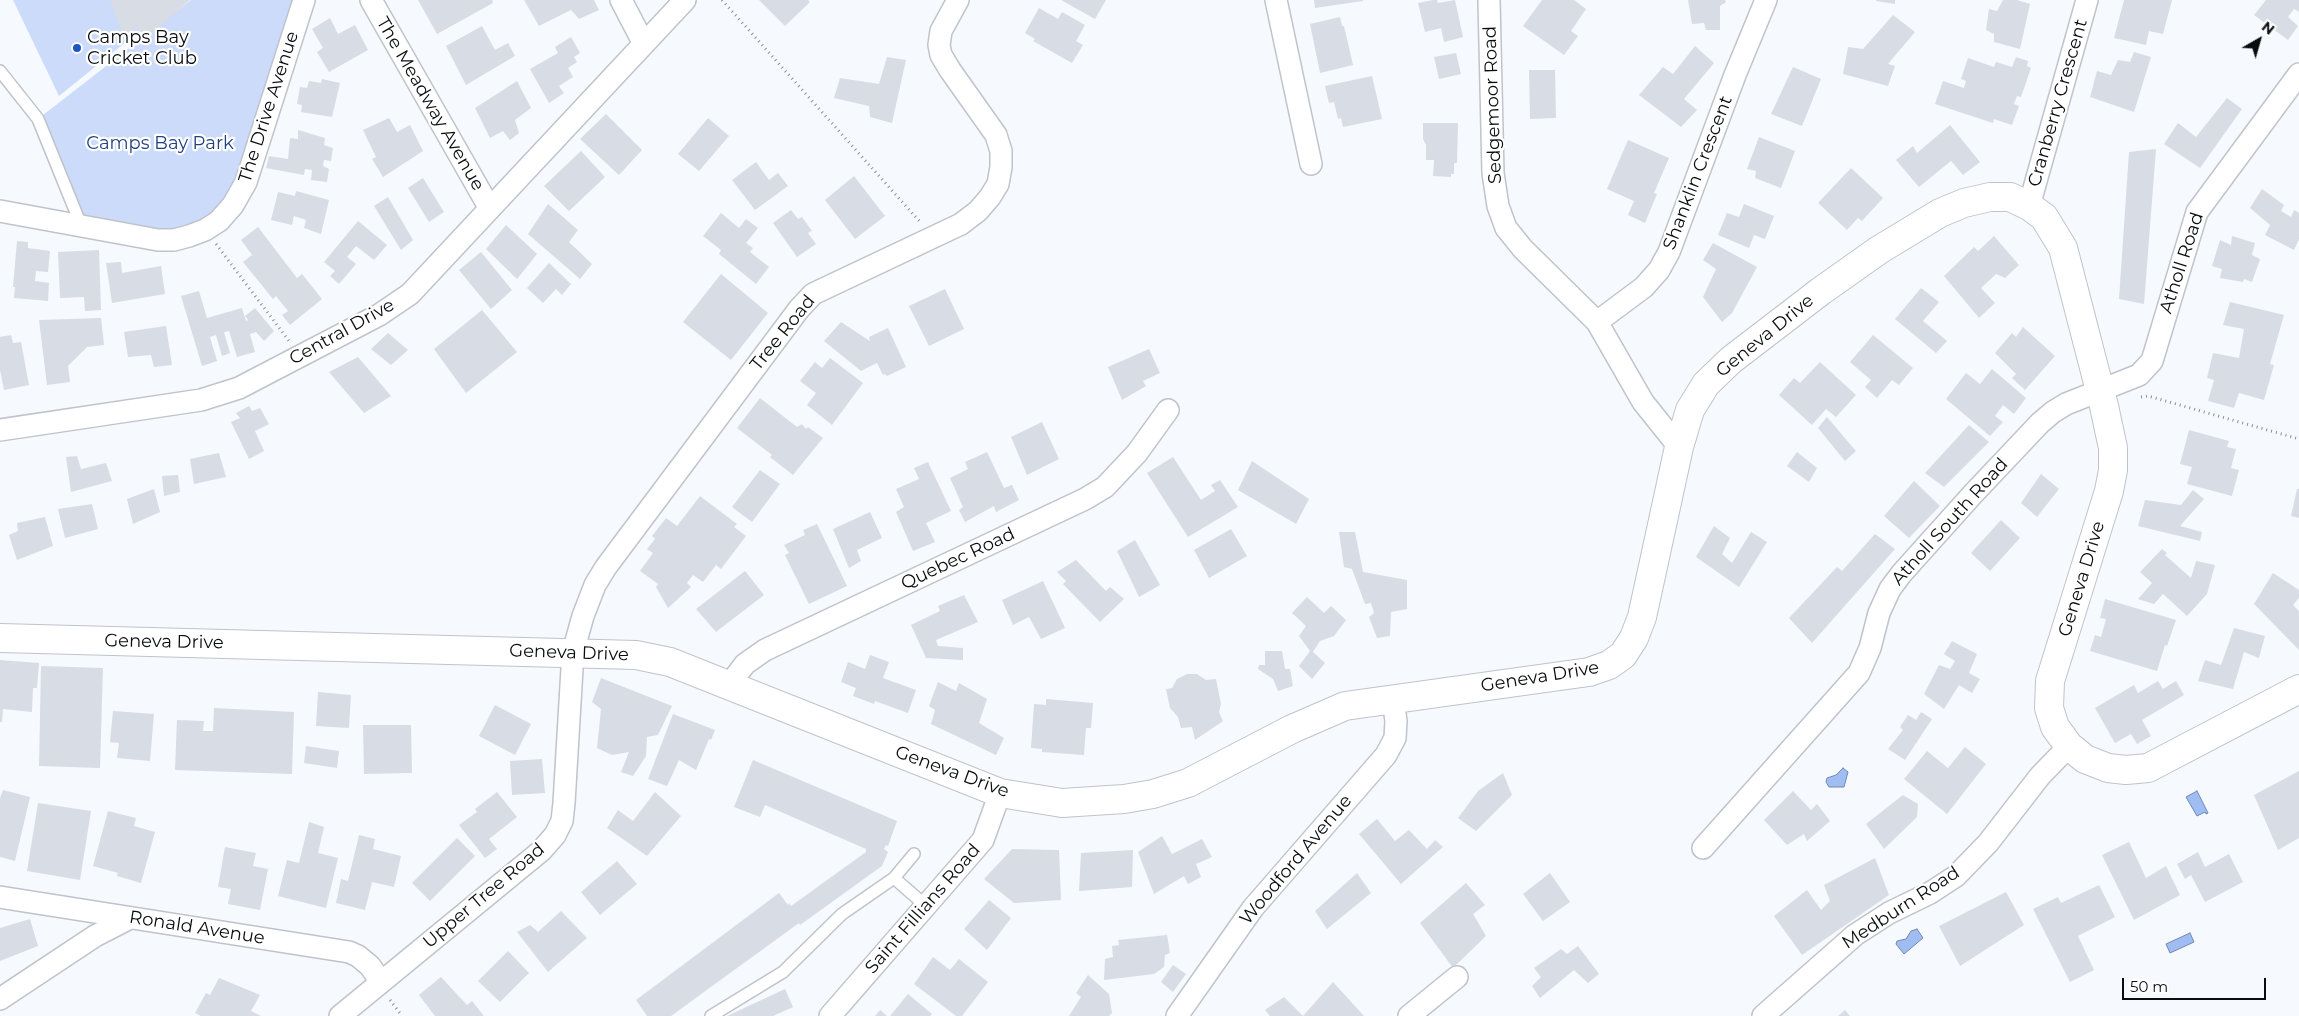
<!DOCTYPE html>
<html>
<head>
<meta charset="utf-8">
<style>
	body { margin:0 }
	#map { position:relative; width:2299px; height:1016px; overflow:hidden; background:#f6f9fe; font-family:Montserrat,sans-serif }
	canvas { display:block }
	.north { position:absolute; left:2234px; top:15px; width:50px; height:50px; -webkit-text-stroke:4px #fff; paint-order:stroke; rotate:38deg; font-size:14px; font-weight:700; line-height:20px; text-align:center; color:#0a0c0e }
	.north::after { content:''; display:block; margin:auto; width:18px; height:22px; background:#0a0c0e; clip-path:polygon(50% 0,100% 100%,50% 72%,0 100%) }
	.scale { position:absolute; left:2122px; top:978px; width:144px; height:22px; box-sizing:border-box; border:2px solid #0a0c0e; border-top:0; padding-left:6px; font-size:15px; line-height:18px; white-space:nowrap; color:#0a0c0e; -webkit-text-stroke:4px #fff; paint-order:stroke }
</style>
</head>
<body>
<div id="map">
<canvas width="2299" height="1016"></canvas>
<div class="north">N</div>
<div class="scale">50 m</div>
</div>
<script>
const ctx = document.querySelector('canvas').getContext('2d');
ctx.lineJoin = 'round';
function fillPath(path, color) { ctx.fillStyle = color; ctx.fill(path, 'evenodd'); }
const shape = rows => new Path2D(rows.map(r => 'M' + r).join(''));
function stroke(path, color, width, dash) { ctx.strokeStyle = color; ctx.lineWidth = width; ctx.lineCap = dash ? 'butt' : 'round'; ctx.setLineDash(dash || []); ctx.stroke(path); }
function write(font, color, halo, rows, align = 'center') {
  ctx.font = font + ' Montserrat,sans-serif'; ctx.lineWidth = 4.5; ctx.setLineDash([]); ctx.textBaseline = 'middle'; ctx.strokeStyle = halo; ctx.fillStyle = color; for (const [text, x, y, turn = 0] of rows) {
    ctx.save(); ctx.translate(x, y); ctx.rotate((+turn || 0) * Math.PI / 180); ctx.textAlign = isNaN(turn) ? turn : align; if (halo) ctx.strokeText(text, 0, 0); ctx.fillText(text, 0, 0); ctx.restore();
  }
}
const green = shape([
	[13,0,178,0,59,96],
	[191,0,304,0,246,182,189,236,81,225,38,119]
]);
const water = shape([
	[1843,768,1848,772,1844,787,1829,787,1826,782,1827,778,1836,775,1843,768],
	[2197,791,2208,813,2206,814,2205,812,2197,816,2186,797,2197,791],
	[1917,929,1923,938,1904,954,1896,944,1897,941,1906,939,1911,931,1917,929],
	[2190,933,2194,942,2170,953,2166,944,2190,933]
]);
const building = shape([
	[110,0,190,0,146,38,137,28,123,34],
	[418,0,492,0,493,3,437,34],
	[524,0,594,0,599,10,579,19,571,10,539,26],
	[759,0,808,0,810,2,785,26],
	[1061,0,1106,0,1095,19],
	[1314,0,1363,0,1363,1,1315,8],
	[1433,0,1437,0,1438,3,1455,0,1463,37,1444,42,1441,28,1425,32,1418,3],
	[1542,0,1574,0,1586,9,1571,31,1578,36,1564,55,1523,26],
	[1688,0,1725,0,1726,2,1720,6,1720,30,1706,30,1704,23,1692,24],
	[1876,0,1895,0,1895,4,1876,1],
	[2003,0,2017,0,2030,4,2020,49,1994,42,1994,34,1986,30,1989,9,1997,11],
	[2124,0,2172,0,2163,34,2149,31,2146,45,2114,38],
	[2266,0,2299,0,2299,12,2294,9,2288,17,2298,26,2288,40,2254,15],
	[1039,8,1058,19,1062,12,1085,25,1076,41,1083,45,1072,63,1033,41,1035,39,1025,33],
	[1893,15,1915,32,1888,64,1895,66,1888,86,1843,74,1848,47,1863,49],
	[1340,17,1342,26,1344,26,1353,65,1320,73,1310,24],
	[330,18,338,34,355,25,368,50,329,72,317,52,323,48,312,29],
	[482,26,495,50,508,43,515,56,466,85,446,46],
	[571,37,580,53,574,57,577,62,568,68,573,77,559,86,564,93,549,103,530,69,558,53,555,47],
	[1695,46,1714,63,1684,99,1697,110,1681,127,1639,95,1663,67,1673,74],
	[2134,52,2151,57,2134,112,2090,97,2097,71,2111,75,2118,60,2130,62],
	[1456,53,1461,74,1439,79,1434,57],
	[887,57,906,60,892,123,870,117,869,106,834,98,840,78,879,84],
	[2016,57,2028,61,2027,66,2031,68,2021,97,2017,96,2014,104,2019,106,2012,125,1994,119,1993,123,1935,104,1943,81,1964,88,1966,81,1961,79,1968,58,1994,67,1996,62,2012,67],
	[1793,67,1821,79,1802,126,1771,114],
	[1529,70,1555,70,1556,118,1530,119],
	[1372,76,1382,119,1343,127,1341,118,1338,119,1334,102,1329,103,1325,86],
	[322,79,340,83,332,117,301,112,302,105,297,104,300,87,307,88,309,81,321,83],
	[517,81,531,108,515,120,519,133,510,140,503,131,490,138,475,108],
	[2227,98,2242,109,2200,168,2164,144,2178,123,2196,137],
	[606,114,642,150,619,175,580,139],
	[389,118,397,132,410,125,423,151,383,177,372,159,376,157,363,130],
	[708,118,729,136,699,171,678,154],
	[1423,123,1458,123,1457,163,1454,163,1454,174,1451,174,1451,177,1433,176,1434,160,1426,160,1426,145,1423,139],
	[1950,125,1980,162,1963,175,1951,161,1919,187,1896,160,1913,146,1917,153],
	[298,130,325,138,324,145,333,148,331,161,324,160,323,166,329,169,327,182,311,180,312,170,305,169,304,175,266,168,269,156,288,159,290,138,298,139],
	[1759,137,1795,151,1781,188,1755,178,1756,171,1747,169],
	[1628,140,1669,158,1654,193,1657,194,1645,223,1628,215,1634,201,1607,189],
	[2156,149,2144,304,2119,299,2129,152],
	[581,151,605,177,569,211,544,186],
	[756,162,769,180,778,173,788,186,755,210,732,180],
	[1851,168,1883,198,1862,221,1858,218,1847,230,1818,203],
	[854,176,885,216,855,239,825,200],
	[423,178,444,212,429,222,408,188],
	[2262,189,2284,205,2281,211,2291,217,2294,210,2299,213,2299,239,2294,250,2265,235,2270,225,2250,208],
	[296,191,329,200,321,234,304,228,306,220,294,216,292,225,271,220,278,192,295,196],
	[388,197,413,240,401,250,374,206],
	[548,204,578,230,569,242,592,264,580,279,528,234],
	[1744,204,1774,216,1765,239,1754,235,1749,248,1718,235,1727,213,1739,217],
	[791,210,798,219,802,217,812,231,808,233,816,244,797,257,773,223],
	[721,213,739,228,746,219,758,228,746,243,753,248,750,252,769,267,756,284,719,254,721,250,703,236],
	[358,221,387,245,374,260,356,246,347,257,356,264,339,284,330,276,335,271,324,262],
	[506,225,537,254,517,279,486,249],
	[258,227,297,278,302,274,322,299,290,325,282,315,288,311,276,296,273,299,243,262,252,255,241,240],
	[1994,236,2019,265,2005,278,1996,274,1981,288,1995,303,1979,318,1944,276,1974,247,1978,251],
	[2232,236,2255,243,2252,255,2260,259,2252,282,2244,279,2243,282,2220,278,2222,269,2212,266,2220,240,2231,245],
	[17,241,28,242,28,248,50,251,48,272,36,271,35,281,49,283,48,301,14,298,15,287,13,287],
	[1713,243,1757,267,1732,313,1722,322,1703,297,1716,269,1703,260],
	[99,250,101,310,85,311,84,297,60,298,58,252],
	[481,252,512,290,491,309,459,270],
	[121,262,122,273,161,266,165,294,112,303,106,263],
	[549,263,571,284,562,295,556,289,543,303,527,288],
	[721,274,768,313,731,360,683,322],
	[1921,288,1939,302,1923,321,1947,341,1936,353,1895,319],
	[945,289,964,329,929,346,909,306],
	[199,291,207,318,242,308,246,321,248,320,245,316,255,308,274,331,264,341,256,332,250,334,255,352,237,357,229,331,224,332,230,353,222,356,216,335,210,337,217,361,202,366,181,296],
	[2230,302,2284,315,2270,364,2274,365,2264,400,2239,393,2234,408,2208,401,2214,380,2207,378,2213,353,2239,358,2244,329,2223,325],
	[482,310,517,352,466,393,434,349],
	[101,318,104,345,87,347,68,366,70,382,47,385,39,320],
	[841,322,870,341,869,337,888,328,906,367,887,376,885,374,883,375,877,363,861,371,824,341],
	[166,326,172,365,154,367,151,355,128,357,124,332],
	[2023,327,2055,356,2025,390,2012,378,2016,374,1995,353,2012,333,2016,337],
	[388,333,408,350,391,365,371,349],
	[11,335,13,343,21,342,29,385,4,390,0,370,0,337],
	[1873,335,1913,368,1899,385,1892,380,1877,398,1865,387,1871,380,1850,362],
	[1149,349,1160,373,1143,381,1146,386,1122,400,1108,367],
	[358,357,391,396,364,413,329,372],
	[830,358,863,383,832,425,807,405,816,393,800,381,815,362,822,368],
	[1820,362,1856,395,1836,417,1826,409,1812,425,1779,395,1794,378,1800,383],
	[1992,369,2026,398,2014,414,2003,405,1995,416,2003,422,1990,436,1946,399,1966,373,1980,384],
	[760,398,797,427,802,424,806,429,808,427,823,438,793,475,770,457,772,455,737,428],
	[249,406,252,411,260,408,269,424,255,431,264,451,249,459,231,422,240,418,236,413],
	[1827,417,1856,451,1845,461,1818,428],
	[1042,422,1059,459,1027,475,1011,437],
	[1969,425,1989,442,1944,487,1925,473],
	[2189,430,2229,441,2227,447,2236,449,2231,468,2239,470,2232,496,2187,484,2192,467,2180,464],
	[987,452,1004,488,1012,485,1019,500,996,512,994,506,965,522,959,510,963,507,950,478,968,469,965,462],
	[1797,452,1817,468,1809,482,1787,466],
	[219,453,226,477,194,484,190,459],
	[77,456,81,469,106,463,112,481,71,492,66,457],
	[1173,457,1201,500,1215,491,1211,485,1220,480,1238,507,1188,537,1147,473],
	[1252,461,1309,499,1296,524,1238,490],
	[928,462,951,511,926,523,935,542,913,551,896,512,904,507,896,489,919,479,914,468],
	[760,470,780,484,752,522,732,507],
	[2041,474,2059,489,2037,517,2021,503],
	[178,475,180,492,164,496,162,476],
	[1914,481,1940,506,1909,538,1884,516],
	[154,489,160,512,133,524,127,499],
	[2297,489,2299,489,2299,518,2291,516],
	[2193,490,2204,499,2180,526,2202,532,2200,541,2138,526,2145,500,2181,505],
	[700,496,737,524,734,527,746,536,721,569,716,565,703,582,693,575,687,583,691,587,668,608,656,587,658,584,640,571,653,553,647,549,655,539,652,536,666,518,677,526],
	[92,504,98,529,65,538,58,509],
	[870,512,882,538,857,550,861,561,849,568,833,529],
	[45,517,53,546,17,560,9,535,18,531,17,523],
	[2001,520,2020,538,1990,571,1971,553],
	[817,524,847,586,809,604,785,555,789,553,784,545,805,535,803,530],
	[1714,526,1730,538,1722,554,1732,563,1751,532,1767,542,1739,587,1696,557],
	[1231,529,1247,556,1209,578,1194,550],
	[1339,532,1355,532,1363,572,1407,580,1407,609,1391,612,1390,636,1377,638,1369,617,1374,613,1371,603,1365,604,1352,569,1344,567],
	[1875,534,1895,549,1812,643,1789,618,1837,567,1842,571],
	[1135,540,1160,585,1139,597,1117,551],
	[2162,549,2167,553,2165,555,2191,578,2196,561,2215,565,2207,594,2187,616,2163,594,2154,604,2138,599,2152,583,2140,572],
	[1076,560,1106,591,1110,587,1124,599,1100,622,1063,584,1066,581,1057,572],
	[745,571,764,595,716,632,696,609],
	[2273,573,2299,590,2299,598,2293,605,2299,611,2299,650,2254,604],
	[1043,581,1065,628,1041,639,1029,617,1013,625,1002,600],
	[964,595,978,622,936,640,938,646,963,648,963,660,926,658,911,625,940,611,938,606],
	[1307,597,1324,613,1331,606,1346,620,1334,636,1320,641,1313,652,1325,663,1312,679,1299,666,1310,651,1299,636,1306,626,1292,613],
	[2105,599,2176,620,2167,646,2165,645,2157,671,2090,651,2095,635,2101,637,2106,619,2100,618],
	[2234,628,2265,636,2259,658,2244,652,2233,689,2198,681,2205,660,2221,665],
	[1952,641,1977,654,1969,673,1980,679,1972,693,1959,685,1944,709,1924,694,1939,665,1950,669,1955,661,1944,654],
	[1265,651,1282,651,1285,669,1290,669,1293,686,1278,691,1273,679,1258,669,1259,665,1265,665],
	[870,655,889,662,883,678,916,690,908,713,875,701,874,704,853,696,856,688,841,682,848,662,865,669],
	[0,660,39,663,37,688,33,688,32,712,3,709,2,722,0,722],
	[41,666,103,668,100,768,39,766],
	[1187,674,1197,674,1206,680,1216,679,1221,704,1219,712,1223,721,1195,740,1192,727,1181,728,1178,717,1170,708,1166,689,1172,688,1177,679],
	[601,678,672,706,658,735,647,737,646,756,633,776,621,772,629,752,612,755,597,748,601,709,592,702],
	[2158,681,2163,689,2176,681,2184,695,2142,720,2151,736,2137,744,2131,734,2115,743,2095,708,2134,685,2138,693],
	[938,682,956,691,959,683,987,699,979,723,1004,738,996,755,931,724,935,710,929,706],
	[318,692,351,695,349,728,316,726],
	[1046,699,1093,703,1091,728,1086,728,1084,755,1042,752,1042,749,1031,748,1034,704,1046,705],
	[495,705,531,724,515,755,479,736],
	[214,708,294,712,292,774,175,770,177,720,204,721,203,731,213,731],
	[113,711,154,714,150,761,117,758,119,743,110,742],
	[1921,712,1932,719,1905,760,1888,749,1903,730,1900,727,1908,715,1916,720],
	[673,714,715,730,711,740,709,739,696,770,679,760,667,786,648,779],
	[363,725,411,725,412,773,364,774],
	[306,746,339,751,337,768,304,763],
	[1965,747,1986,764,1947,814,1904,779,1927,751,1948,768],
	[542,759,545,793,512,795,510,761],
	[753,760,897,821,888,846,886,845,884,849,888,852,882,866,800,925,799,923,671,1016,647,1016,636,1000,779,893,788,905,789,903,791,906,866,852,866,849,765,805,760,817,734,807],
	[2299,771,2299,838,2278,850,2254,795],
	[1503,773,1512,795,1476,831,1458,818,1478,791],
	[3,790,30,797,15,861,0,857,0,798],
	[1793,791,1811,810,1817,804,1830,821,1807,841,1804,834,1787,845,1764,820],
	[497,792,517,817,489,839,497,849,485,858,459,825,477,812,475,809],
	[655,792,681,816,647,856,607,828,618,810,633,821],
	[1903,795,1918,804,1917,817,1884,849,1866,824],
	[38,803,91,811,80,880,27,871],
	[108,811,136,818,134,826,155,832,141,883,117,876,118,873,93,866],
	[1377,819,1395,841,1409,830,1427,849,1435,840,1443,847,1401,884,1359,834],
	[309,822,324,827,318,853,338,858,326,908,278,896,287,860,299,863],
	[359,835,375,839,373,849,401,856,394,887,372,882,365,910,336,903,341,879,348,881],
	[1162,836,1172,854,1202,839,1212,857,1196,864,1201,877,1188,884,1184,876,1154,894,1138,852],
	[457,838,475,856,430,901,412,883],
	[2129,842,2146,878,2166,866,2180,895,2134,920,2102,855],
	[225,847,256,853,253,866,268,869,260,910,228,904,231,889,218,887],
	[1012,849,1059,850,1061,900,1014,903,984,879],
	[1133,850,1132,887,1079,891,1081,853],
	[2198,852,2205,867,2229,854,2243,882,2205,902,2191,875,2185,879,2177,864],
	[1875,858,1889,895,1802,955,1774,916,1807,890,1821,910,1830,901,1824,885],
	[617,861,637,884,600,915,581,892],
	[1357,873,1371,893,1327,929,1315,911],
	[1550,873,1570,902,1543,921,1523,894],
	[1466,883,1485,905,1473,914,1486,936,1453,968,1420,923],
	[2099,885,2115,917,2078,936,2094,970,2070,982,2033,909,2058,897,2061,903],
	[2006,892,2024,925,1960,966,1939,926],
	[989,900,1011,918,987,950,964,929],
	[561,911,587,938,548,972,517,932,530,925,538,932],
	[30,919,38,946,0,961,0,928],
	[1167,935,1170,953,1165,955,1164,967,1154,974,1104,980,1105,959,1113,957,1112,946,1119,945,1118,940],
	[1578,946,1599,974,1588,983,1574,970,1540,998,1532,986,1541,977,1534,968,1561,949,1567,954],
	[508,951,529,973,500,1002,478,981],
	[933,957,950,970,959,959,988,982,962,1016,956,1016,914,984],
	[1173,965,1186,974,1173,992,1161,982],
	[1088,975,1109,994,1112,1013,1109,1016,1069,1016,1081,997,1076,993],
	[441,977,467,1005,472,1001,484,1016,435,1016,419,995],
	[219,978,260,995,251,1011,261,1016,201,1016,195,1013,206,993,210,995],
	[1333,982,1364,1016,1270,1016,1265,1010,1284,997,1303,1016],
	[785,989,793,1007,773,1016,727,1016],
	[908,994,932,1014,930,1016,890,1016],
	[880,1010,887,1016,875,1016],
	[1845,1010,1850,1016,1838,1016]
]);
const path = shape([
	[722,0,921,223],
	[216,244,289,341],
	[2141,397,2148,396,2299,439],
	[390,1000,402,1016]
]);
const service = shape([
	[0,71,38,119,81,225],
	[894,878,926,906],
	[711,1016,783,972,842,914,894,878,914,854]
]);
const minor = shape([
	[371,0,489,207],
	[621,0,644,44],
	[1276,0,1311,164],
	[1489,0,1493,173,1498,206,1506,228,1523,249,1597,322,1643,402,1679,447],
	[2029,206,2087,0],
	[0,211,158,240,174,240,189,236,205,230,219,221,233,205,246,182,304,0],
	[1597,322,1644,287,1659,270,1669,252,1735,75,1766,0],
	[0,430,201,400,239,388,379,315,410,294,685,0],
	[729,685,745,664,765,650,1085,499,1105,487,1137,453,1168,410],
	[1703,848,1859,673,1870,648,1879,613,1890,589,1902,573,1972,495,2040,423,2053,412,2066,404,2139,375,2152,361,2197,212,2299,74],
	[0,897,349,952,358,956,370,966,381,982],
	[0,999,95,936,130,918],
	[340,1016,541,851,555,835,562,821,564,803,573,652,583,616,595,585,606,567,799,309,813,294,961,224,978,211,990,197,998,184,1001,167,1001,151,996,135,950,70,941,55,939,45,941,31,958,0],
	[830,1016,983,840,1000,793],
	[1177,1016,1253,908,1386,755,1395,738,1396,721,1393,700],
	[1409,1016,1457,977],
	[1763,1016,1855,935,1889,913,1930,893,1956,876,1988,843,2040,776,2069,746]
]);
const tertiary = shape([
	[0,638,636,655,670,662,1000,793,1062,803,1124,799,1153,794,1188,783,1292,729,1345,706,1589,672,1609,665,1623,655,1634,638,1642,617,1679,447,1690,410,1706,384,1731,360,1821,291,1879,250,1940,213,1964,203,1990,197,2010,197,2029,206,2044,217,2063,248,2104,406,2113,448,2113,470,2109,491,2050,681,2049,708,2055,727,2069,746,2085,759,2108,768,2126,770,2148,768,2299,689]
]);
const markers = [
	[77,48,5,"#2055c2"]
];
const poiNames = [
	["Camps Bay",87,38],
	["Cricket Club",87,59]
];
const streetNames = [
	["Cranberry Crescent",2058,103,-74],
	["The Meadway Avenue",430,104,60],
	["Sedgemoor Road",1493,105,-92],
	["The Drive Avenue",269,107,-72],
	["Shanklin Crescent",1698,173,-69],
	["Atholl Road",2182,263,-72],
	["Central Drive",342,332,-29],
	["Tree Road",783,333,-51],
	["Geneva Drive",1765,336,-39],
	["Atholl South Road",1950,522,-48],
	["Quebec Road",958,559,-25],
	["Geneva Drive",2082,579,-73],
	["Geneva Drive",164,642,1],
	["Geneva Drive",569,653,2],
	["Geneva Drive",1540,677,-9],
	["Geneva Drive",952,772,20],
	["Woodford Avenue",1296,860,-50],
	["Upper Tree Road",484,896,-40],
	["Medburn Road",1901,908,-33],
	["Saint Fillians Road",923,909,-49],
	["Ronald Avenue",197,928,9]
];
const parkNames = [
	["Camps Bay Park",160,144]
];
fillPath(green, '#cbdbf9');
fillPath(water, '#a0bdf3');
stroke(water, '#7388ae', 1);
fillPath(building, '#d8dce4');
stroke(service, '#bfc3cb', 14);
stroke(minor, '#bfc3cb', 24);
stroke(tertiary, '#bfc3cb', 30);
stroke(path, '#8d8f93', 3, [1, 4]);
stroke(service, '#fff', 11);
stroke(minor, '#fff', 21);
stroke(tertiary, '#fff', 28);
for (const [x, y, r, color] of markers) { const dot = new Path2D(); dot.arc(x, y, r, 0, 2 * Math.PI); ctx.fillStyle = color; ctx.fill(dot); stroke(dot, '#fff', 2); }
write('18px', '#0a0c0e', '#fff', poiNames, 'left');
write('18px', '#0a0c0e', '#fff', streetNames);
write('18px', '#214180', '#fff', parkNames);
</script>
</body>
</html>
